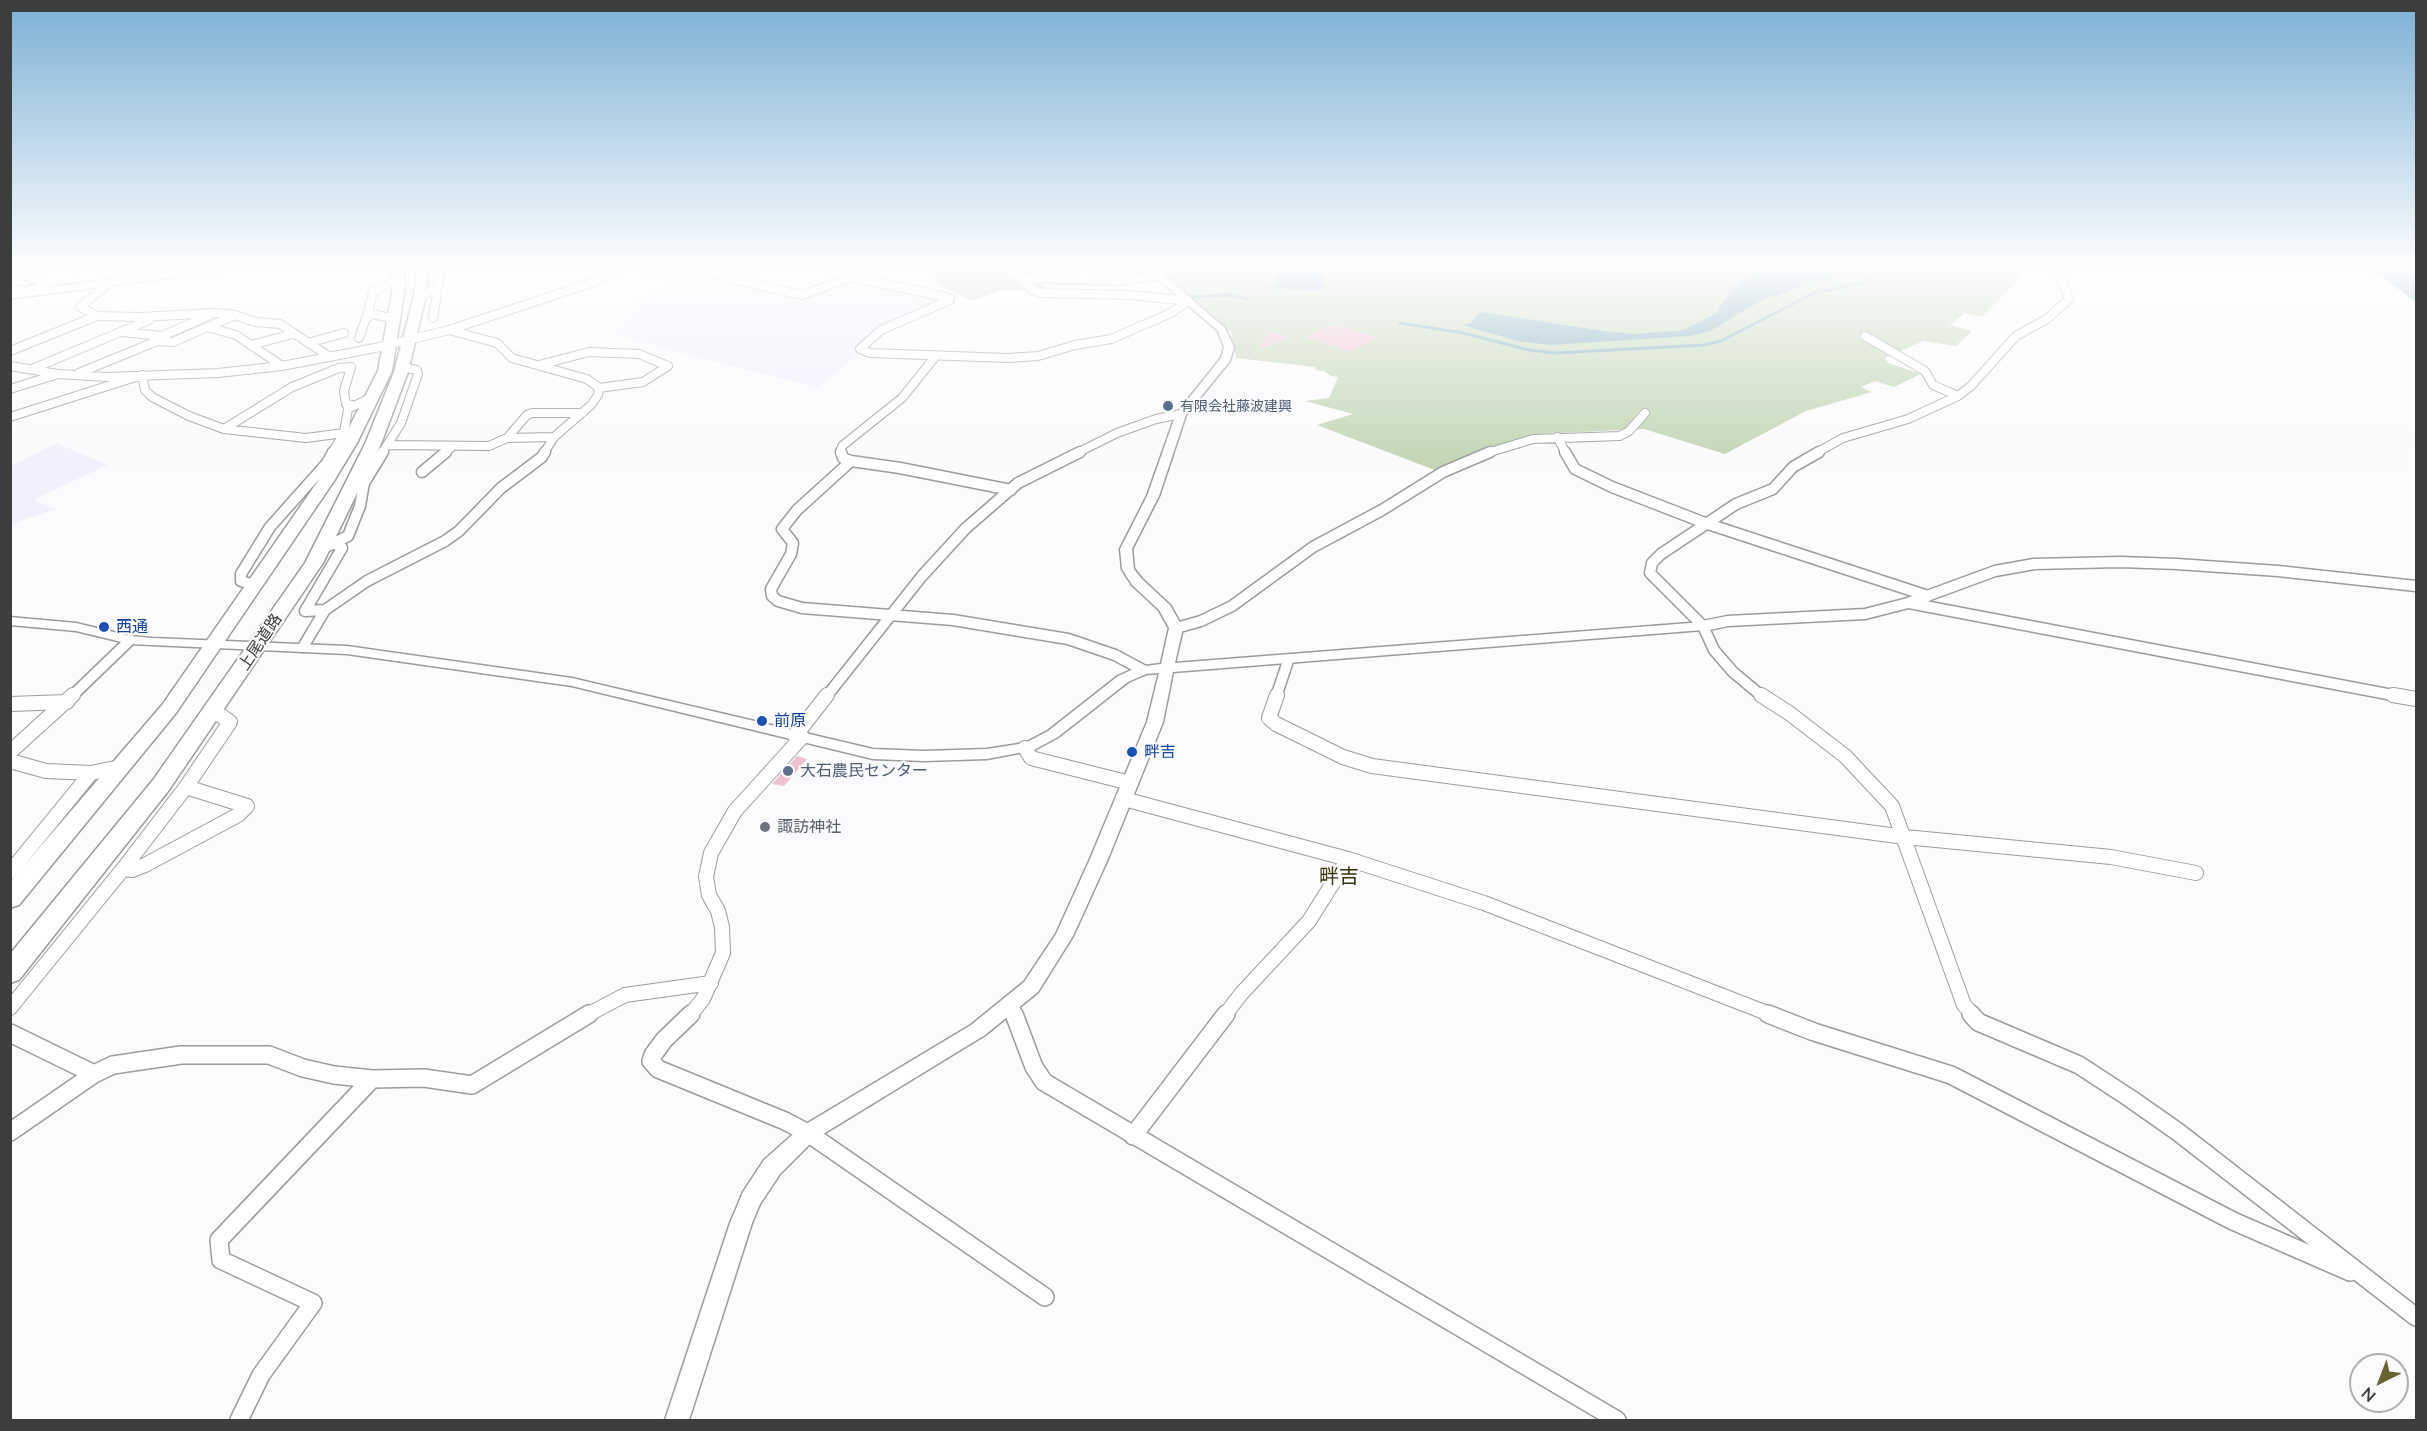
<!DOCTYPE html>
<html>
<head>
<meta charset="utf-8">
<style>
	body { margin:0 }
	#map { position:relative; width:2427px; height:1431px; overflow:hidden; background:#fbfbfd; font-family:Lato,sans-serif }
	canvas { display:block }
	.frame { position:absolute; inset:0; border:12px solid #3c3d3d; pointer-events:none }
	.north { position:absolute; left:2349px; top:1353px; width:60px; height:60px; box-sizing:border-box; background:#fbfbfd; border:2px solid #afafb0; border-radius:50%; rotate:222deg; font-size:16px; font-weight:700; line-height:24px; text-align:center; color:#3c3d3d }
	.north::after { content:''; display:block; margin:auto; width:21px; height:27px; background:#666532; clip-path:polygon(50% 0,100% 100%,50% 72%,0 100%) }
</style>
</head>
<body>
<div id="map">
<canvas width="2427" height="1431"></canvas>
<div class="frame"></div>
<div class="north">N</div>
</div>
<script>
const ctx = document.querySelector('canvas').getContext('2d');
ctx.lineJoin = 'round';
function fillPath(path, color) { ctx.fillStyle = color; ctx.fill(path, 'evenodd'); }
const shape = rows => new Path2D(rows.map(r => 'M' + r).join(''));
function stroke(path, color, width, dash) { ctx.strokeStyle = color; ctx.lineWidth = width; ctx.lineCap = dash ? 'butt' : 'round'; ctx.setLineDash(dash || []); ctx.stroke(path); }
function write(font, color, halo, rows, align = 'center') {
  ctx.font = font + ' Lato,"Noto Sans JP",sans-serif'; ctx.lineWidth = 4.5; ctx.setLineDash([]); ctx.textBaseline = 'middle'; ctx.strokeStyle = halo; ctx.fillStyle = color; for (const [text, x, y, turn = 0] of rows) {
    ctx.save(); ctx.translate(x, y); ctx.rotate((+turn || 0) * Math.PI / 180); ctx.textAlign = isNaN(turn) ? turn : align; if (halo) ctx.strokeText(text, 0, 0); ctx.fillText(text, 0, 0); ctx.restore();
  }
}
const industrial = shape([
	[629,266,670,266,802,297,846,279,942,299,942,301,892,320,869,334,852,353,860,354,817,388,613,335,637,307,637,300,676,285,621,269],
	[57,443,107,465,33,500,56,509,11,524,11,466]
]);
const green = shape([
	[922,266,1002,266,1027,291,999,291,972,301,935,283],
	[1162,266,2009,266,2021,277,1982,317,1965,313,1950,325,1972,331,1956,346,1923,341,1885,358,1888,363,1921,374,1894,387,1875,381,1861,387,1872,392,1806,411,1725,454,1644,429,1537,434,1487,449,1437,471,1317,425,1353,414,1305,401,1329,398,1338,377,1331,376,1324,371,1315,370,1316,367,1236,358,1231,332,1170,280]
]);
const water = shape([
	[1796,266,1859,267,1842,278,1817,280,1780,295,1764,299,1710,331,1690,336,1550,345,1518,341,1462,325,1471,323,1480,312,1610,332,1634,334,1676,331,1684,330,1715,314,1734,287,1745,278,1757,273],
	[2360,266,2416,266,2416,302,2382,277],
	[1293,267,1323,275,1325,288,1318,291,1267,288,1279,283,1274,274,1283,271,1281,268]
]);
const stream = shape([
	[1020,266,1033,281,1047,290],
	[1184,297,1231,295,1247,299],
	[1400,323,1463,333,1529,350,1555,353,1704,345,1721,341,1814,293,1860,283,1871,278,1882,266]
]);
const building = shape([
	[1334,325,1377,337,1350,352,1306,337],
	[1272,332,1290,338,1259,350,1267,334],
	[797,756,807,759,784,786,772,784]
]);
const minorFar3 = shape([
	[73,266,79,269],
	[679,266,802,295,852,277,950,298,950,300,881,330,860,349,870,353,1008,358,1038,356,1075,345,1111,339,1171,313,1188,301],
	[1011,266,1033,290,1041,293,1131,295,1188,301],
	[1103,266,1156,268],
	[10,271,16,270,46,286,42,289],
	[18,271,41,266],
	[1022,278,1118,281,1159,275],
	[1080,280,1089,266],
	[110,282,80,307,97,316,141,317,215,313,235,315,255,322,280,324,330,357],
	[10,291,45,289],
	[432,291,437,292,433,318],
	[420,296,438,287,440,266],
	[395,319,368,313,373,291,400,279],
	[207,327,236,335,282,366],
	[449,330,497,343,512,358,587,379,599,388,598,395,591,405,554,437,544,453],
	[122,332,162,336,208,316],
	[1865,336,1925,371,1933,385,1958,396],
	[359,338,366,318,371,315],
	[308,343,344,333],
	[251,345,293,334],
	[10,351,97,316],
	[539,365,589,352,639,354,668,366,643,382,599,388],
	[10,366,58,374,107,377,218,373,282,366,375,348,449,330,591,283,626,266],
	[32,369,149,320],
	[79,373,157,341,173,342,233,316],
	[10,389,55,375],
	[10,417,142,375,145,390,152,397,189,416,224,429,306,438,344,433],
	[224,429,292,387,339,368,351,367,344,391,346,404,352,405],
	[1557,437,1566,453],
	[507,438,554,437],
	[389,445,489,446,507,438,527,415,532,413,582,413],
	[332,453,344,433,348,409,372,397],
	[382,453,401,423,418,374,417,370,402,367],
	[444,453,453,446],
	[840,453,842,446,902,398,935,357],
	[1077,453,1117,433,1156,419,1181,414],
	[1487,453,1533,439,1620,436,1629,431,1645,413],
	[1816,453,1843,438,1908,419,1958,396,1971,386,2016,336,2047,319,2069,299,2056,266]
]);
const minorFar2 = shape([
	[841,452,843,458,851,461,900,468,1011,490],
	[1565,452,1575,469,1612,487,1705,523,1928,596],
	[851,461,797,510,782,529,793,543,791,554,771,589,772,596,778,601,802,608,953,620,1068,639,1115,655,1143,670],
	[422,472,446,452],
	[322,549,348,536,360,506,364,483,383,452],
	[254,585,241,581,241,574,270,527,327,463,333,452],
	[1909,603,2403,697],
	[325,610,305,611,342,548,336,544],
	[1703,626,1728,621,1865,614,1908,603,1995,571,2034,564,2120,562,2177,564,2278,571,2416,586],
	[1176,628,1201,621,1232,606,1313,547,1382,510,1443,472,1490,452],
	[303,647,325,610,367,581,445,541,459,531,501,488,542,457,545,452],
	[71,697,130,640],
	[826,697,922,576,966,528,1018,483,1080,452],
	[1276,697,1288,661],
	[1763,697,1733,672,1714,650,1703,626,1650,573,1652,563,1661,554,1736,504,1773,489,1793,467,1819,452]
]);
const minorFar1 = shape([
	[1277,695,1269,718,1276,724,1343,757,1372,766,1905,837,2111,857,2196,873],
	[1761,695,1789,713,1845,756,1892,806,1964,1005,1973,1015],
	[2393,695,2416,699],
	[10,704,67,702],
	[795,736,827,695],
	[1025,748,1031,758,1130,783],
	[10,752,73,695],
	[10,761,46,771,91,773,120,767],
	[1124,799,1348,859,1484,903,1772,1015],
	[123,869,186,787,230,722,213,710],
	[10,872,91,773],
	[1011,1005,1015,1015],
	[10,1008,123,869,132,870,145,865,238,815,247,806,186,787],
	[587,1015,625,995,711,983],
	[690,1015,703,999,723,953,722,927,718,911,709,895,706,877,711,853,735,811,802,737],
	[1225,1015,1241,994,1309,921,1348,859]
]);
const minor = shape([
	[691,1014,664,1040,653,1055,651,1061,658,1069,785,1121,808,1133,1045,1297],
	[1014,1014,1034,1067,1044,1082,1617,1420],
	[1768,1014,1814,1032,1951,1075,2233,1221,2350,1272],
	[1971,1014,1978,1022,2079,1065,2131,1099,2178,1132,2416,1317],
	[10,1033,94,1074],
	[10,1132,94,1074,113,1065,181,1055,269,1055,303,1068,334,1075,372,1079,424,1078,472,1085,589,1014],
	[1133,1136,1226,1014],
	[239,1420,261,1375,313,1303,221,1260,219,1240,372,1079]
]);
const tertiary = shape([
	[1151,266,1159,266,1166,277,1225,328,1234,347,1230,361,1186,415,1159,496,1132,549,1134,569,1142,579,1170,605,1183,628,1175,663,1703,622,1710,626,1703,630,1173,672,1163,722,1108,859,1073,936,1038,992,985,1035,815,1139,780,1174,760,1204,752,1223,689,1420,665,1420,730,1223,743,1192,764,1160,801,1127,971,1025,1024,982,1056,934,1090,859,1147,722,1159,673,1146,674,1128,682,1058,737,1034,750,987,759,924,761,873,759,572,686,347,654,130,644,76,631,10,625,10,617,76,623,130,636,152,638,347,646,572,678,873,749,924,751,987,749,1025,743,1048,731,1118,676,1138,667,1161,664,1169,628,1159,610,1132,585,1122,569,1120,549,1147,496,1176,414,1221,358,1224,347,1218,331,1160,281,1151,266]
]);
const primary = shape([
	[212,266,244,266,239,269,10,299,10,292,212,266]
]);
const trunk = shape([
	[392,266,404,266,405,287,392,371,357,443,334,481,176,713,19,905,10,908,10,882,162,705,318,481,341,443,378,371,393,287,392,266],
	[417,266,429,266,426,296,408,372,381,444,323,563,169,790,19,980,10,983,10,954,153,780,305,563,365,444,394,372,414,296,417,266]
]);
const markers = [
	[1168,406,6,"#5c6f8a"],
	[104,627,6,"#1a4fb4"],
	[762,721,6,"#1a4fb4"],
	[1132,752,6,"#1a4fb4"],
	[788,771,6,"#5c6f8a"],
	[765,827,6,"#6b7280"]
];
const farServicenames = [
	["有限会社藤波建興",1180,406]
];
const transitNames = [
	["西通",116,627],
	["前原",774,721],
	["畔吉",1144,752]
];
const streetNames = [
	["上尾道路",260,642,-56]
];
const serviceNames = [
	["大石農民センター",800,771]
];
const worshipNames = [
	["諏訪神社",777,827]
];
const quarterNames = [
	["畔吉",1339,877]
];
fillPath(industrial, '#f3effc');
fillPath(green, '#c1d5b4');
fillPath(water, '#79a9b9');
stroke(stream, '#79a9b9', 3);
fillPath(building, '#efc1d0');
stroke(minorFar3, '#9b9c9d', 10);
stroke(minorFar2, '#9b9c9d', 13);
stroke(minorFar1, '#9b9c9d', 16);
stroke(minor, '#9b9c9d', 20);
stroke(tertiary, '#9b9c9d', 3);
stroke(primary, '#9b9c9d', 2);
stroke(trunk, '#9b9c9d', 3);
stroke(minorFar3, '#fff', 8);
stroke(minorFar2, '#fff', 10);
stroke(minorFar1, '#fff', 14);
stroke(minor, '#fff', 17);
fillPath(tertiary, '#fff');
fillPath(primary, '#fff');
fillPath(trunk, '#fff');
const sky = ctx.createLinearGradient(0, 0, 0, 467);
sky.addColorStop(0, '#7bb0d5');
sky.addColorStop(0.57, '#fdfdfe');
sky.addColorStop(1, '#fdfdfe00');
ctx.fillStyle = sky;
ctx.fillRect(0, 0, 2427, 467);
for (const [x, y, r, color] of markers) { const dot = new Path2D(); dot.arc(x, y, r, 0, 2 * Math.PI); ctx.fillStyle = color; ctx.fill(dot); stroke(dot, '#fbfbfd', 2); }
write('14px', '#4e5e75', '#fbfbfd', farServicenames, 'left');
write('16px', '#164399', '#fbfbfd', transitNames, 'left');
write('16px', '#3c3d3d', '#fbfbfd', streetNames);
write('16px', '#4e5e75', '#fbfbfd', serviceNames, 'left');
write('16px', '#5b616d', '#fbfbfd', worshipNames, 'left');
write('20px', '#37350b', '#fbfbfd', quarterNames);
</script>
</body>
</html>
